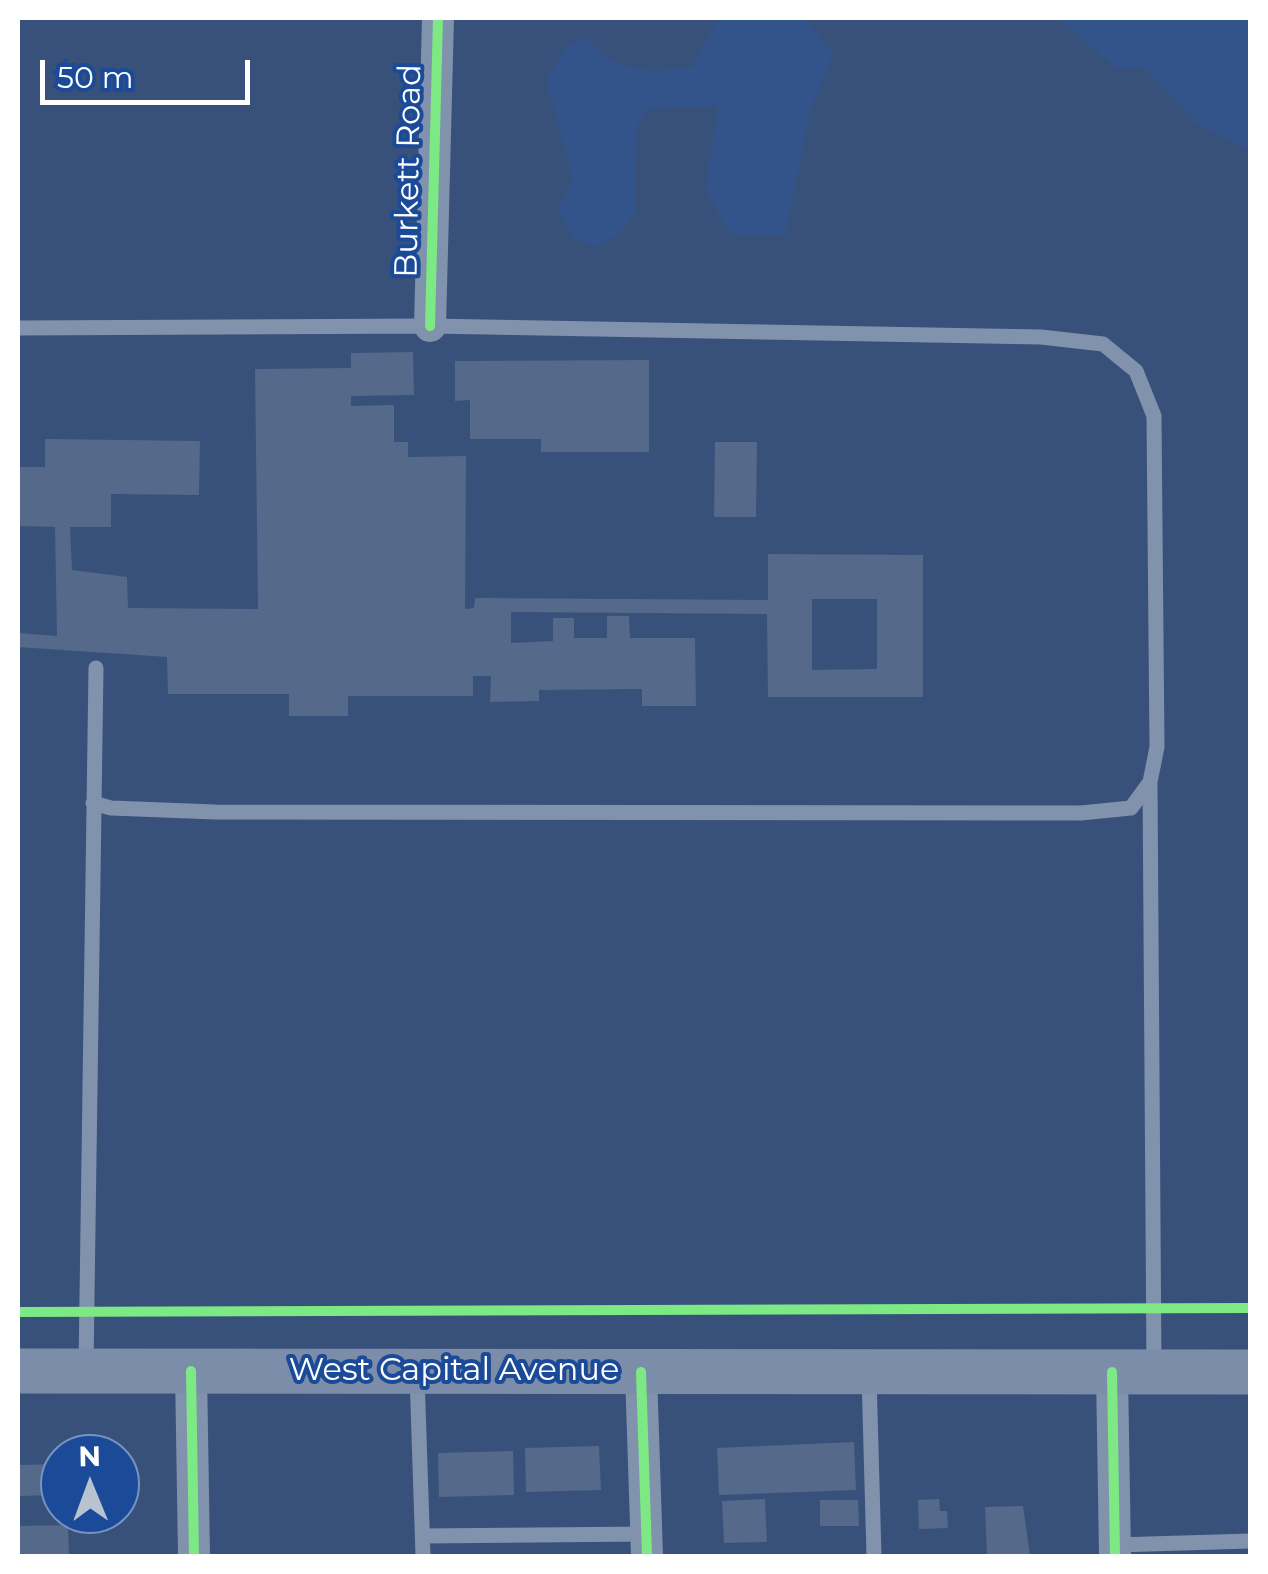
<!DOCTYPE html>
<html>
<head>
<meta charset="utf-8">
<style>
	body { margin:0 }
	#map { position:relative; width:1268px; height:1574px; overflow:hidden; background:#38517b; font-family:Montserrat,sans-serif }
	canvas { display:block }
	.frame { position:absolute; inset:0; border:20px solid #fff; pointer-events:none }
	.north { position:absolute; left:40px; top:1434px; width:100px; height:100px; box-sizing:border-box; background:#1b4b98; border:2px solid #7693c1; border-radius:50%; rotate:359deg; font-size:28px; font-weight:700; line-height:40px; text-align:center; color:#fff }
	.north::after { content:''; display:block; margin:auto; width:35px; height:45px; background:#b9c2d1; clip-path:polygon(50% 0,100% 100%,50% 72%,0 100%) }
	.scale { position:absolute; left:40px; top:60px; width:210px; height:45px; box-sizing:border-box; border:5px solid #fff; border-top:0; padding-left:12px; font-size:30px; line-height:35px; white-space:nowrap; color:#fff; -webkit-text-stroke:8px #1b4b98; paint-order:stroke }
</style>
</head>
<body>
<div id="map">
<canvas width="1268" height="1574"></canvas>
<div class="frame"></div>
<div class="north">N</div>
<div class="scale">50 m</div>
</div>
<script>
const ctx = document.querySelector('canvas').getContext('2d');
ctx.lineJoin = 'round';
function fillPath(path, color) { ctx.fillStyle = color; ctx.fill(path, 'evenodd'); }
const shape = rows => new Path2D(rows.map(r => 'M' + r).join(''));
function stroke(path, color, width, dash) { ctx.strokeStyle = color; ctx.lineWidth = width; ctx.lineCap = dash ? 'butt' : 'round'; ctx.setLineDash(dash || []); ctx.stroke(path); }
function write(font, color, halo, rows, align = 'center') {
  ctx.font = font + ' Montserrat,sans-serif'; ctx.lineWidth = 8; ctx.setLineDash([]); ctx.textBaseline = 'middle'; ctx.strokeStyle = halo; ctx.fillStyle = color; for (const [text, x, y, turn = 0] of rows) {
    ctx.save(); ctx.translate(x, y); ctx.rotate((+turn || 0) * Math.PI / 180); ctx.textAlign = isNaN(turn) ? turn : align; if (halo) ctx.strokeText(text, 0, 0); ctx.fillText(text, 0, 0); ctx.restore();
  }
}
const water = shape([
	[719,18,805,18,833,53,810,112,785,235,732,234,716,210,706,187,718,106,647,109,637,124,635,215,614,237,594,247,572,238,558,209,573,180,547,80,566,47,584,38,617,64,650,71,692,68],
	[1058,18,1250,18,1250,150,1196,123,1144,67,1116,68]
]);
const building = shape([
	[413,352,414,395,351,396,351,406,394,405,394,442,408,442,408,457,466,456,465,609,474,608,475,598,768,600,768,554,923,555,923,697,768,697,767,614,511,612,511,643,553,641,553,618,574,618,574,638,607,638,607,616,629,616,630,638,695,638,696,706,642,706,642,689,539,690,539,701,490,702,491,676,473,676,473,696,348,696,348,716,289,716,289,694,168,694,167,657,18,647,18,633,57,636,55,527,18,526,18,467,45,467,45,439,200,441,199,495,111,494,111,527,70,527,72,570,127,577,128,608,258,609,255,369,351,368,351,353],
	[812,599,877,599,877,669,812,670],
	[649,360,649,452,541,452,541,439,470,439,470,400,455,401,455,361],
	[715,442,757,442,756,517,714,517],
	[854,1442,856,1490,719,1495,717,1448],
	[599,1446,601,1490,526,1492,525,1448],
	[513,1451,514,1495,439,1497,438,1453],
	[60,1464,60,1495,18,1496,18,1465],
	[765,1499,767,1542,724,1543,722,1501],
	[939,1499,940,1511,947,1511,948,1528,919,1529,918,1500],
	[820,1500,858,1500,859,1526,820,1526],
	[1023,1506,1030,1556,987,1556,985,1507],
	[68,1525,69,1556,18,1556,18,1526]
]);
const service = shape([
	[18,328,430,326,1041,337,1103,344,1136,371,1154,416,1157,747,1150,782,1154,1368],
	[93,803,111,808,215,812,1081,813,1131,808,1150,782],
	[86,1367,96,668],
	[417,1375,423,1556],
	[869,1376,874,1556],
	[423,1536,647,1534],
	[1115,1545,1250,1541]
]);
const minor = shape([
	[430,326,438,18],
	[191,1371,194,1556],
	[641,1372,647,1556],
	[1112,1372,1115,1556]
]);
const secondary = shape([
	[18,1371,1250,1372]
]);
const cycleway = shape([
	[430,326,438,18],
	[18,1312,1250,1308],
	[191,1371,194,1556],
	[641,1372,647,1556],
	[1112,1372,1115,1556]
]);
const streetNames = [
	["Burkett Road",409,171,-89],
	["West Capital Avenue",454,1371]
];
fillPath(water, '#32548a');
fillPath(building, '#55698a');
stroke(service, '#8192ad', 15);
stroke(minor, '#8192ad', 32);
stroke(secondary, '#7c8da9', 45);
stroke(cycleway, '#7ce984', 10);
write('32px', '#fff', '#1b4b98', streetNames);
</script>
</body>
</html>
